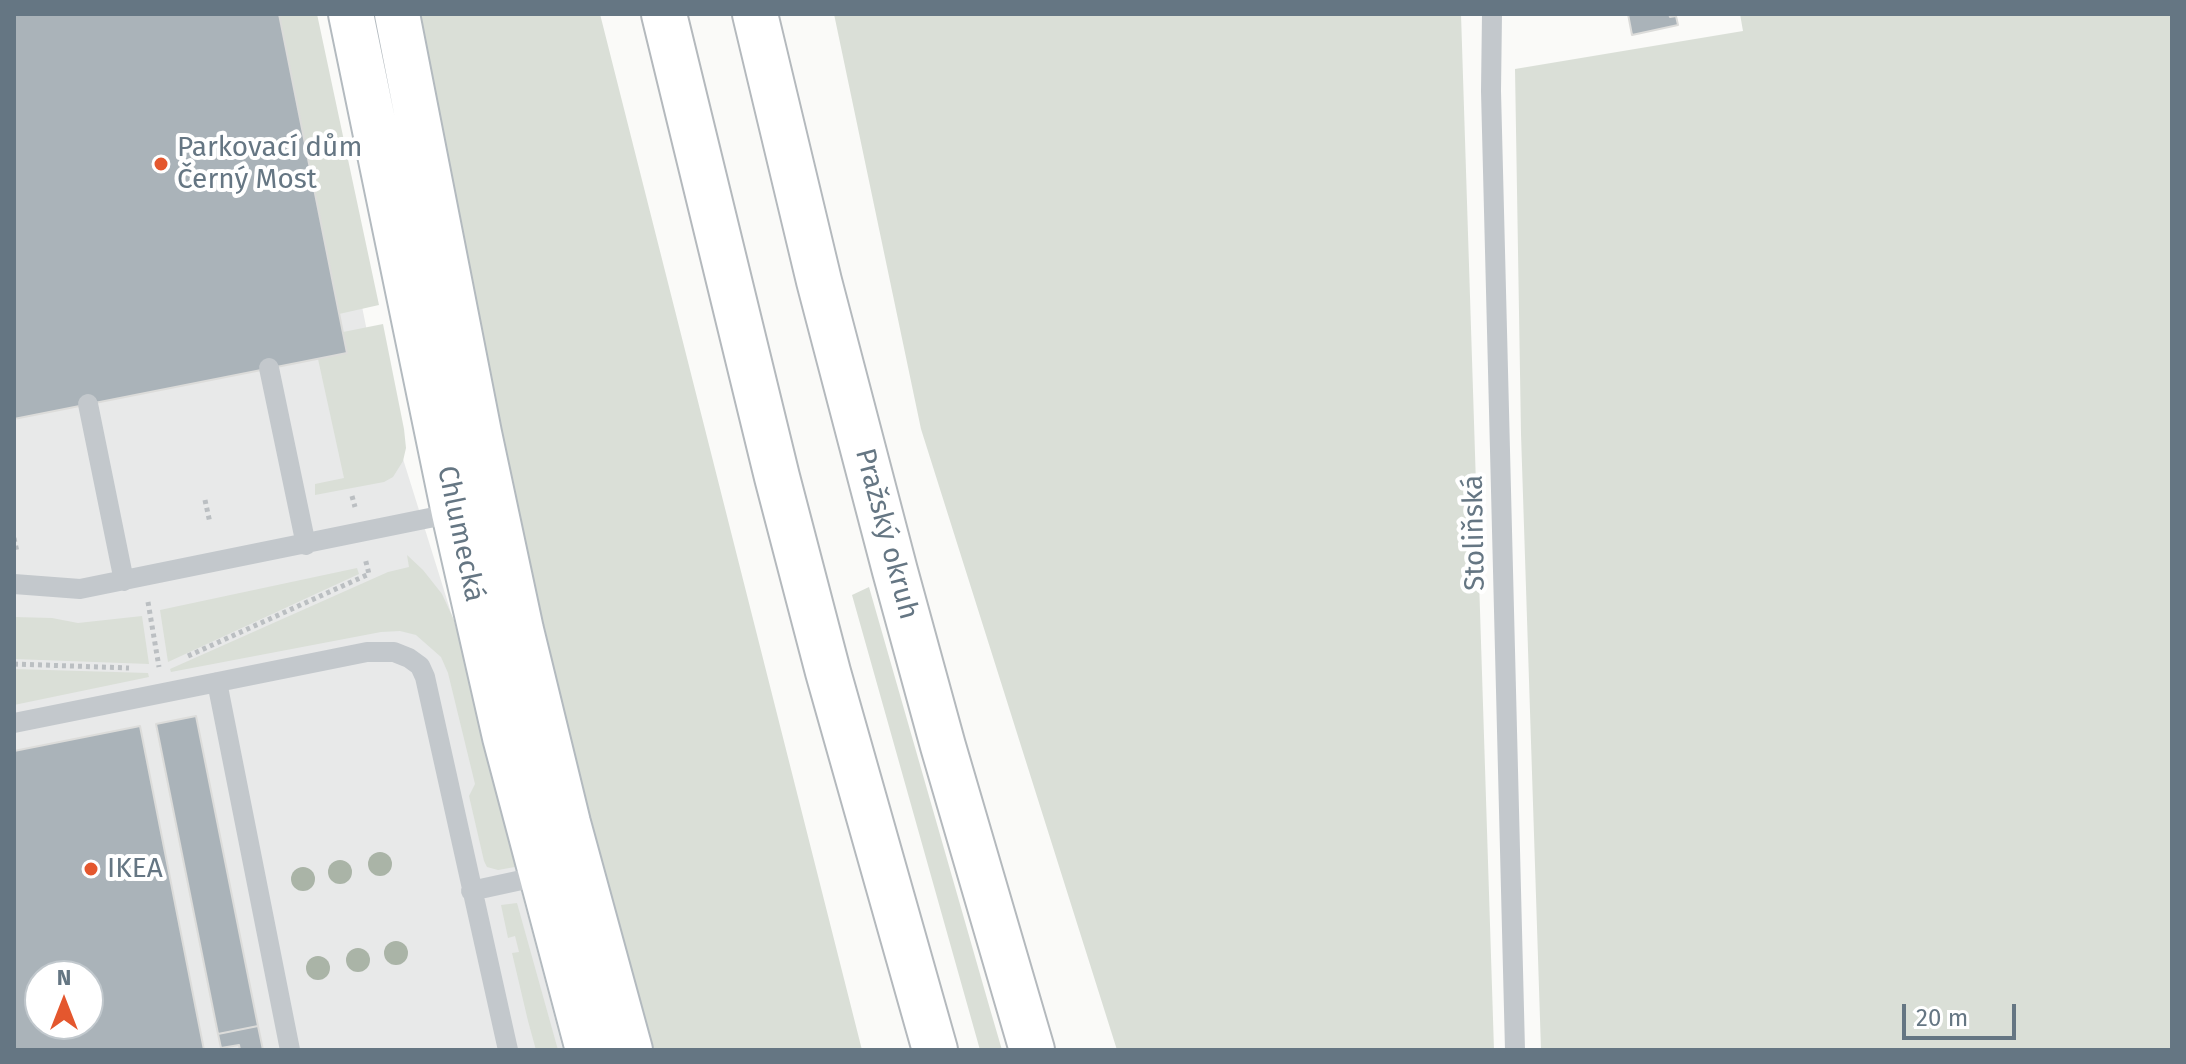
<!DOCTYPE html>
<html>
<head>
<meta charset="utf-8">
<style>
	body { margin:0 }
	#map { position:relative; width:2186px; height:1064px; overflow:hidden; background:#fafaf8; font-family:"Fira Sans",sans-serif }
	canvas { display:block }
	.frame { position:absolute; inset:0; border:16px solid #657683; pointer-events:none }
	.north { position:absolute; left:24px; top:960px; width:80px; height:80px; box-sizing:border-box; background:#fff; border:2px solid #c1c8cd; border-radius:50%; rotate:0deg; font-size:22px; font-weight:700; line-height:32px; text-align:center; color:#657683 }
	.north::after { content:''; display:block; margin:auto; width:28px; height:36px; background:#e4572e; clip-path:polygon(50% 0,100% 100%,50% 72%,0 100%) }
	.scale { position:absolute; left:1902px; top:1004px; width:114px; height:36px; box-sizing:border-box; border:4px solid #657683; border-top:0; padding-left:10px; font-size:24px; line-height:28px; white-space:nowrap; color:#657683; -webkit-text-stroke:6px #fff; paint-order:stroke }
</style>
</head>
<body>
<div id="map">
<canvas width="2186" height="1064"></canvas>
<div class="frame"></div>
<div class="north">N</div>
<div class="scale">20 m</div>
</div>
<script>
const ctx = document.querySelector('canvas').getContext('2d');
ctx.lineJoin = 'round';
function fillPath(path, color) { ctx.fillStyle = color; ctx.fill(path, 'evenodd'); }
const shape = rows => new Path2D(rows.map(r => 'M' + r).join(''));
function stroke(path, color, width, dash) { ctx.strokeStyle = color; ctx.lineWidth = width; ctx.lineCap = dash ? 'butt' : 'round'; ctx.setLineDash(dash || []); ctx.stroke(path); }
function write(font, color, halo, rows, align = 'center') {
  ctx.font = font + ' "Fira Sans",sans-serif'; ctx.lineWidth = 8; ctx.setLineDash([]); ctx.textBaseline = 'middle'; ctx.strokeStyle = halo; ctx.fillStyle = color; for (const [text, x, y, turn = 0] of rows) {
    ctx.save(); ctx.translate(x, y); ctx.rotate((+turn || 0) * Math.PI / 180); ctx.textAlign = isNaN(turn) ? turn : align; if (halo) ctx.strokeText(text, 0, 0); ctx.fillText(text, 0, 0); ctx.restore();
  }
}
const built = shape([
	[14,14,303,14,374,366,458,635,515,867,563,1050,14,1050],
	[40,976,88,976,88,1024,40,1024]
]);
const green = shape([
	[279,14,317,14,379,305,339,314],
	[419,14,600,14,862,1050,654,1050,588,810,520,525],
	[834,14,1461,14,1494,1050,1117,1050,921,429],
	[1740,14,2172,14,2172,1050,1541,1050,1521,434,1515,69,1743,31],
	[383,324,404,429,406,448,403,461,393,477,384,482,315,495,315,484,344,478,318,359,343,332],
	[407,555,423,570,442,594,454,620,515,867,498,870,487,867,484,861,469,796,475,784,448,673,441,657,416,635,400,631,381,632,171,672,170,669,388,572,409,567],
	[357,568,359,574,168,662,160,610],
	[869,587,990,1009,1002,1050,980,1050,852,595],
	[142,616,149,664,14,659,14,617,52,618,78,623],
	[14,669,148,673,149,677,14,705],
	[517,903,558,1050,536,1050,528,1021,512,953,519,952,515,936,508,938,501,905]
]);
const building = shape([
	[14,14,279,14,347,353,14,419,14,14],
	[1628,14,1669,14,1670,17,1676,16,1678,25,1632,35,1628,14],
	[196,716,258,1026,218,1034,156,724,196,716],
	[140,726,204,1050,14,1050,14,751,140,726],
	[40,976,88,976,88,1024,40,1024,40,976],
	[258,1026,263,1050,240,1050,239,1045,221,1048,218,1034,258,1026]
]);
const path = shape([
	[352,496,355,507],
	[205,500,210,523],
	[14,538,17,552],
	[148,602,159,667],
	[188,656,369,574,365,558],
	[14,664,129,668]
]);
const service = shape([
	[1492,14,1491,91,1515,1050],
	[269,368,306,545],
	[88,404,124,581],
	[14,584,80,589,459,512],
	[217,682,290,1050],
	[14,723,367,652,394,652,409,658,420,666,425,677,508,1050],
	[471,891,540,876]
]);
const secondary = shape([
	[351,14,454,513,505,737,588,1050],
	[397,14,479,433,521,630,568,823,630,1050]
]);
const motorway = shape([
	[664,14,777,477,828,672,935,1050],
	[755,14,819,281,895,571,943,746,1032,1050]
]);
const trees = [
	[380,864],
	[340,872],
	[303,879],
	[396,953],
	[358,960],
	[318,968]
];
const markers = [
	[161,164,8,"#e4572e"],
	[91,869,8,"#e4572e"]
];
const poiNames = [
	["Parkovací dům",177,148],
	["Černý Most",177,180],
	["IKEA",107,869]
];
const streetNames = [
	["Stoliňská",1475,533,-91],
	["Chlumecká",460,534,78],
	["Pražský okruh",886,534,75]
];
fillPath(built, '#e8e9e9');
fillPath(green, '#dadfd7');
fillPath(building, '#aab3b9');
stroke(building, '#dcdcda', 2);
stroke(secondary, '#b3babf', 48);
stroke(motorway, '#b4b9bd', 48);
stroke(path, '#bbbfc2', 5, [4, 4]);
stroke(service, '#c3c8cc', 20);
stroke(secondary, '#fff', 44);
stroke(motorway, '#fff', 44);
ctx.fillStyle = '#aab4a7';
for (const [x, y] of trees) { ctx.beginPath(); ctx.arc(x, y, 12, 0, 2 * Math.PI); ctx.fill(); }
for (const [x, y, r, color] of markers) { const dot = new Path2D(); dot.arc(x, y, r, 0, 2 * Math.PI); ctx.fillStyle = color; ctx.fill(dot); stroke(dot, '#fff', 3); }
write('28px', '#657683', '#fff', poiNames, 'left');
write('28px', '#657683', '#fff', streetNames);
</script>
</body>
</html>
